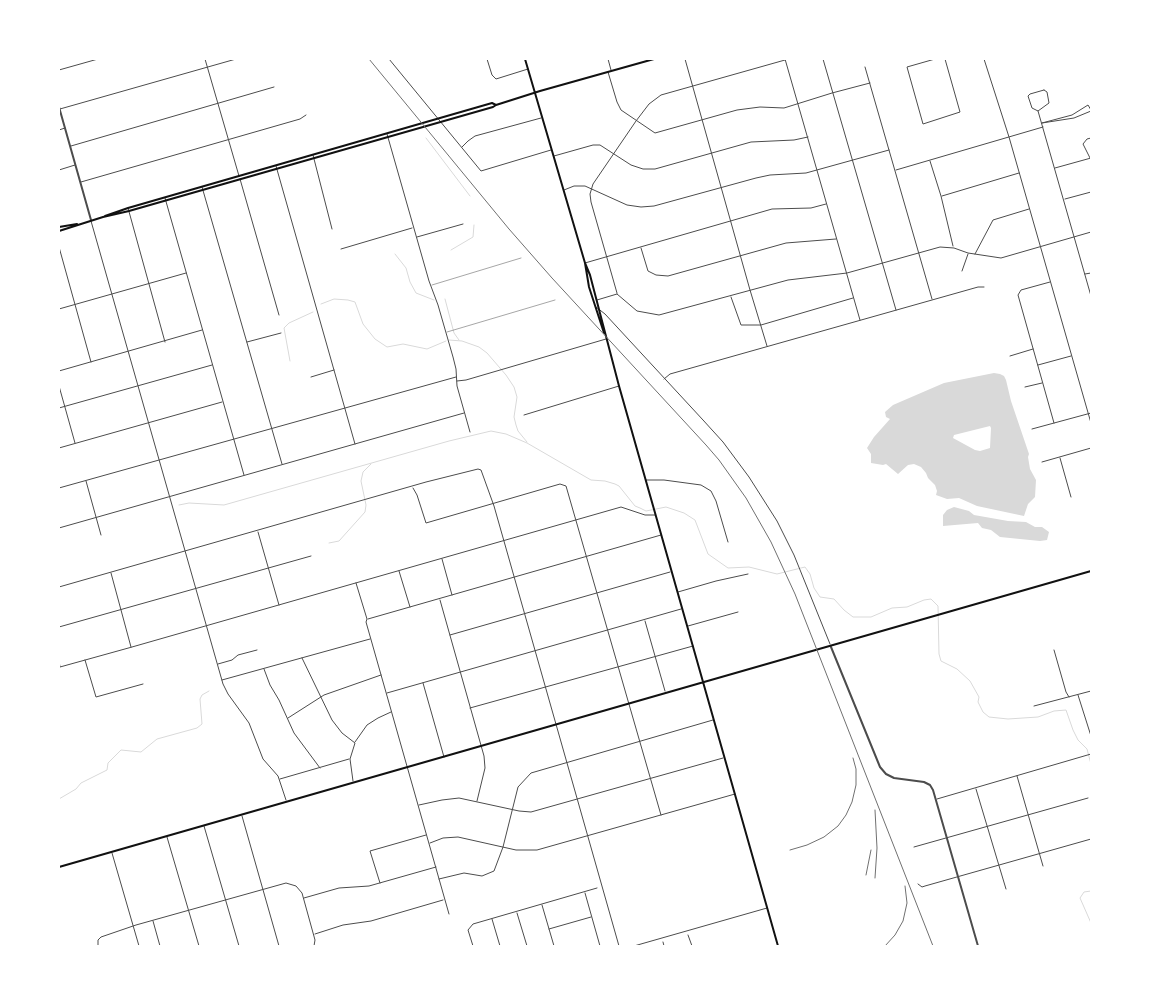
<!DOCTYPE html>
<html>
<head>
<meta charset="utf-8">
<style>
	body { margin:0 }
	#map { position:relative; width:1150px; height:1005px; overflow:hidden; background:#fff; font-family:Commissioner,sans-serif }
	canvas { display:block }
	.frame { position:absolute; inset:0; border:60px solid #fff; pointer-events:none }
</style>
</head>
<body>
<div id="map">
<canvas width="1150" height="1005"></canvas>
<div class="frame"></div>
</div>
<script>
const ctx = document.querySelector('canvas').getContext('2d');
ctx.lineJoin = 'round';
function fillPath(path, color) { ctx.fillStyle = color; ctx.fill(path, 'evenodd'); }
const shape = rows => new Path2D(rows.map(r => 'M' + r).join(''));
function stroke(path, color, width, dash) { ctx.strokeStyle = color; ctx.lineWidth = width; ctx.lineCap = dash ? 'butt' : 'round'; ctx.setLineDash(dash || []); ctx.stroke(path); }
const water = shape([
	[994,373,1000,374,1004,376,1006,380,1011,401,1029,454,1028,457,1030,469,1036,480,1035,497,1028,504,1024,516,977,506,959,498,947,499,936,495,937,491,935,485,928,478,926,473,921,467,914,464,908,465,898,474,886,464,883,465,871,463,871,454,867,448,874,437,890,419,886,417,885,412,893,405,944,383],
	[990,426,991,428,990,448,980,451,975,450,953,438,954,435],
	[954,507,969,511,974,515,1008,521,1026,522,1035,527,1042,527,1049,532,1047,540,1040,541,1000,537,991,530,982,528,978,523,943,526,943,515,947,510]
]);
const stream = shape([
	[426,138,470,196],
	[451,250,473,237,474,225],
	[395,254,406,268,410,282,416,293,434,300],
	[445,299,454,333,459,340],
	[321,304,334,299,348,300,355,302,363,324,375,339,387,347,403,344,427,349,446,341],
	[449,340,462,341,479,347,487,353,506,375,514,387,517,397,514,417,516,425,518,431,527,442],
	[290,361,284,328,289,323,313,312],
	[179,505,189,503,224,505,449,441,491,431,506,434,527,443,591,480,605,481,615,484,619,486,635,506,640,508,646,511,666,507,684,513,695,520,708,554,728,568,749,567,777,574,805,567,810,574,814,588,820,597,834,599,844,610,853,617,871,617,892,608,907,607,924,600,931,599,938,606,939,654,941,661,957,669,970,681,979,697,978,702,983,712,989,717,1008,719,1038,717,1054,711,1066,710,1073,730,1078,740,1087,749,1091,764],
	[329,543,339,541,365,512,366,505,361,481,363,472,371,464],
	[59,799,76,789,81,783,107,770,108,763,121,750,141,752,157,739,197,728,202,724,200,699,202,695,209,691],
	[1091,891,1084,892,1080,898,1091,923]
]);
const service = shape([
	[432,285,521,258],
	[447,332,555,300]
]);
const minor = shape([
	[205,59,239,176],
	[389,59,481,171,551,150],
	[487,59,492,75,496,79,528,69],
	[608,59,611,70],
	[685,59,750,290,767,346],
	[785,59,860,320],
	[823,59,896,310],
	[935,59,907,67,923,124,960,112,945,59],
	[984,59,1009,137,1091,423],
	[865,67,932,299],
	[59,70,98,59],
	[608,72,617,102,621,110,655,133,737,110,760,107,784,108,832,93,870,83],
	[1044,90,1047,92,1049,103,1038,111,1032,108,1028,96,1030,94,1044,90],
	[60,109,236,59],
	[1038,111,1091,296],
	[1042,123,1072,115,1088,105,1091,110],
	[1042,123,1074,118,1091,111],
	[59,130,65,128],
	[387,134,429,281,438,305,453,357,456,369,457,386,470,432],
	[71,146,274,87],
	[462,147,468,141,475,136,541,118],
	[313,155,332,229],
	[554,156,593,145,600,145,631,165,643,169,655,169,751,142,794,140,808,137],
	[1090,158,1083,144,1087,139,1091,138],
	[930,161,941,196,953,246],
	[276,166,355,444],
	[1055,168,1091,158],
	[59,170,75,165],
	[896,170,1043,127],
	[240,179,279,315],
	[81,182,300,119,306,115],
	[202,187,282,464],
	[564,190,574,186,585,186,627,205,641,207,654,206,756,178,770,175,806,173,889,150],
	[942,196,1019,173],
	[165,198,244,475],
	[1065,199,1091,192],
	[128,208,165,342],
	[91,221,223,684,228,694,249,723,263,759,278,776,286,800],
	[417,237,463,224],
	[59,247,91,362],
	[641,248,648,271,656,275,668,276,786,243,836,239],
	[341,249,412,228],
	[975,254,993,220,1029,209],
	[585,263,772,209,811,208,826,204],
	[962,271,968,254],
	[1085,274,1091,273],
	[1050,282,1021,290,1018,295,1054,423],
	[617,293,591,202,590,194,593,184,636,121,649,104,661,95,785,60],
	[617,294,637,311,659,315,788,280,847,273,940,247,954,248,968,253,1001,258,1091,232],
	[731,297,741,325,761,325,853,298],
	[597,300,617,294],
	[596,307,605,314,703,420,723,442,749,477,777,521,794,555,830,644],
	[59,309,186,273],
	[247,342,281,333],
	[1010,356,1033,349],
	[1038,365,1071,356],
	[59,371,202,330],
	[311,377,334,370],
	[664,379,670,374,932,300,978,287,984,287],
	[457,381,466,380,606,339],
	[59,386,75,443],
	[1025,387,1042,383],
	[59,408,212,365],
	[524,415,619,386],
	[1032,429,1091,413],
	[59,448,222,402],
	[1060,458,1071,497],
	[1042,462,1091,448],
	[646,480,664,480,701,485,711,491,716,501,728,542],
	[86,481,101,535],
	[59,488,456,377],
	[413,488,417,495,426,523,560,484,566,486,661,815],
	[59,528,464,413],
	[258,532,279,605],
	[442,559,452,595],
	[399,571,410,607],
	[111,573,131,647],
	[356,583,367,619,366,622,449,914],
	[59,587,426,482,478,469,481,470,494,506,619,946],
	[678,592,716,581,748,574],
	[440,600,484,756,485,768,477,801],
	[368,619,661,535],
	[645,621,665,691],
	[688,626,738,612],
	[59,627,311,556],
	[450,635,670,572],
	[1054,650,1066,692,1069,697],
	[302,658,332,720,342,733,355,743,350,759,353,781],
	[85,660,96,697,143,684],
	[59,661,60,667,132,647,621,507,645,515,655,515],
	[218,664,232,660,238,655,257,650],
	[264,669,270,685,279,700,294,733,320,768],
	[222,680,370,639],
	[423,683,444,757],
	[387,693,681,609],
	[1078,695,1091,736],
	[1034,706,1091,691],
	[470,708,693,646],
	[288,718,324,695,381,675],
	[355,742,367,725,378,718,391,712],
	[1017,776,1043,866],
	[280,779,349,759],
	[976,789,1006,889],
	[937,799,1091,754],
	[419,805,442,800,459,798,519,811,531,812,723,758],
	[242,816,279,946],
	[204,826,239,946],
	[167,837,199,946],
	[430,843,443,838,458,837,516,850,537,850,735,794],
	[914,847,1088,798],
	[112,853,139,946],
	[439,879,464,873,482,876,494,871,503,847,518,787,531,773,713,720],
	[380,883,370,851,426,835],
	[918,884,922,887,925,886,1091,839],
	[585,893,600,946],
	[304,898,339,888,369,886,436,867],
	[542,905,554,946],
	[517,913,527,946],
	[492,919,500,946],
	[153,921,160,946],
	[549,929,591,917],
	[315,934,343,925,371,921,443,900],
	[688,935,692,946],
	[663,942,664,946],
	[98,946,98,940,101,937,136,925,286,883,296,886,302,893,315,940,314,946],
	[473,946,468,930,473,924,597,888],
	[634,946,767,908]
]);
const tertiary = shape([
	[59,107,91,220],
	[831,647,880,767,886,774,894,778,924,782,930,785,933,790,978,946]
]);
const secondary = shape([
	[525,59,585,263,589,287,604,333],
	[105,216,128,208,492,103,496,105],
	[59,227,77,224],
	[59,231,103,217,129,211,493,107,496,105,540,91,654,59],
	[585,263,590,275,619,386,778,946],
	[59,867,1091,571]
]);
const rail = shape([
	[369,59,509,229,552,278,706,445,719,460,746,498,771,542,795,594,933,946],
	[790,850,807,845,824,837,838,826,846,815,852,802,856,785,856,769,853,758],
	[866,875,871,850],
	[875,878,877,848,875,810],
	[885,946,895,935,903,921,907,903,905,886]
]);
fillPath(water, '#d9d9d9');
stroke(stream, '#d9d9d9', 1);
stroke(service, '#4c4c4c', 0.5);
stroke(minor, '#4c4c4c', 1);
stroke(tertiary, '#4c4c4c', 2);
stroke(secondary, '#111', 2);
stroke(rail, '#707070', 1);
</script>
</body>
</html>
